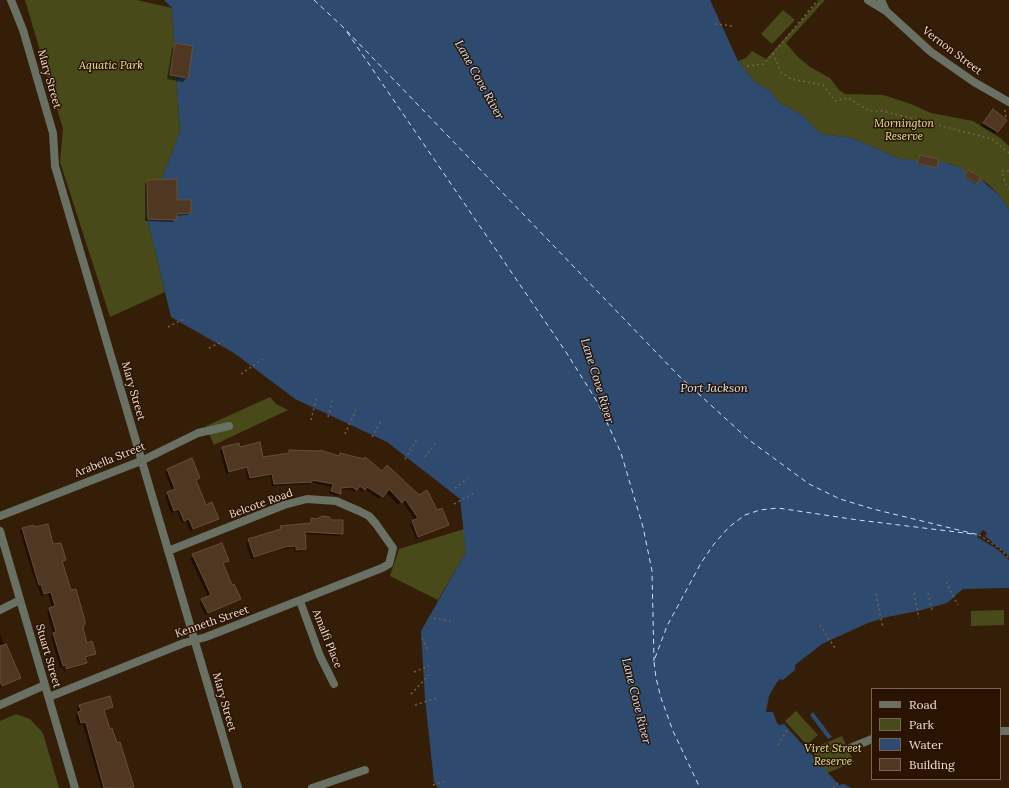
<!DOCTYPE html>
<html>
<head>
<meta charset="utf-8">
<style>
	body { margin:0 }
	#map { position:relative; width:1009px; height:788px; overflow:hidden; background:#351e08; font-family:Lora,serif }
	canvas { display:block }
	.legend { position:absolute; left:871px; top:688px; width:130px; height:92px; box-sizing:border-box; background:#2a1401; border:1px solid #796555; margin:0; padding:5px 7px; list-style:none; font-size:12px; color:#efdfd2 }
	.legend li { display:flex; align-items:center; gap:8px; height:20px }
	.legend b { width:20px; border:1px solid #796555 }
</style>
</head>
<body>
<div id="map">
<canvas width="1009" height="788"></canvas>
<ul class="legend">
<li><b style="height:5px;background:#687164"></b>Road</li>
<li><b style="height:11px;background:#484a19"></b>Park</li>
<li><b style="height:11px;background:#2e4a6f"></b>Water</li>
<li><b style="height:11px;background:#4f3721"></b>Building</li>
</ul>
</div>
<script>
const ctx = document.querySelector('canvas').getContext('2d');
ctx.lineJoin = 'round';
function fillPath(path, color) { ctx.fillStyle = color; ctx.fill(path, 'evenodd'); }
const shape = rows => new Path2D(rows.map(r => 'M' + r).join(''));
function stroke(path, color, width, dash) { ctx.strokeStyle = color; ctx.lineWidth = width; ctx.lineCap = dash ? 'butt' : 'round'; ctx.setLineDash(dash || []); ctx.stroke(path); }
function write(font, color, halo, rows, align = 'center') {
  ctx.font = font + ' Lora,serif'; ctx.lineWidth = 3; ctx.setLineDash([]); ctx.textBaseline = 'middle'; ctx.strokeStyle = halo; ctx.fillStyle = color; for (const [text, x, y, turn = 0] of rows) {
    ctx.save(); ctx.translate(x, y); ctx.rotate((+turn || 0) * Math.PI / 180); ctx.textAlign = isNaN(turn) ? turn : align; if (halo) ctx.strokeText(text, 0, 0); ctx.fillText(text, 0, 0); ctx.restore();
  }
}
const green = shape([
	[25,0,137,0,172,8,180,132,147,217,165,292,110,317,60,162,63,129],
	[820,0,825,0,786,43,797,56,810,67,830,78,839,90,845,94,883,95,911,104,931,113,973,121,999,137,1009,146,1009,210,1000,196,987,183,951,164,900,159,852,138,821,134,802,115,780,103,769,90,755,82,738,61,746,58,752,51,766,59],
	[783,10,795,20,772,44,761,34],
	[270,397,276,404,288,410,214,445,206,426],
	[464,529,466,552,438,600,390,576,399,549],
	[1004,610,1004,625,971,626,971,611],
	[796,711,818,735,807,745,785,721],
	[16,714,30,719,43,733,59,788,0,788,0,721],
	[842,736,854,762,825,774,811,749]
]);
const water = shape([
	[164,0,710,0,738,61,755,82,769,90,780,103,802,115,821,134,852,138,900,159,943,162,958,167,979,178,1000,196,1009,210,1009,588,963,589,947,603,918,611,887,617,868,623,822,644,795,665,795,670,783,680,780,679,777,682,769,696,766,712,773,712,777,723,779,725,784,724,839,785,844,784,851,788,438,788,434,782,425,699,421,631,466,552,460,499,387,442,295,399,234,353,171,317,147,217,180,132,172,8],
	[813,712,832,737,828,739,810,715]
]);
const pier = shape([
	[983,530,987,533,985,536,1009,556,1009,560,997,549,977,537]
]);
const shadow = shape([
	[176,44,187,78,183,82,167,79,172,49],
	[991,113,997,131,995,134,981,126],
	[919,157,936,167,917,164],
	[968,172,976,183,975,184,964,177],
	[147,181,176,201,190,213,187,215,176,216,173,222,145,221,145,184],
	[223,448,239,448,262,459,287,453,289,451,338,457,340,454,382,472,419,496,437,511,448,525,416,539,410,524,415,520,402,501,398,505,386,492,379,499,365,489,362,492,357,488,354,492,349,489,340,490,337,496,329,493,331,487,310,482,308,484,272,486,270,476,248,480,245,468,226,474,220,451],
	[192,459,199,478,195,481,205,506,218,519,190,531,186,521,182,523,177,511,171,513,165,496,172,491,165,472],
	[311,519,331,521,342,533,339,536,304,534,305,548,303,551,294,552,294,548,282,549,251,559,246,543,249,540,278,531,281,527,309,524],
	[22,529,52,545,65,559,61,562,86,644,95,654,84,659,86,663,83,665,64,671,63,667,60,668,51,636,53,634,47,612,52,608,48,594,41,596,32,572,20,531],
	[222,544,228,561,223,564,231,587,239,598,205,615,199,602,208,597,190,558],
	[0,635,20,678,0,688],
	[80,706,112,707,103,711,109,730,132,787,131,788,101,788,83,724,78,725,76,716,79,713,77,709]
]);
const ferry = shape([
	[314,0,344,28,678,375,749,440,809,484,840,499,873,509,979,535],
	[347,32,566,352,598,403,621,453,643,527,652,571,654,661],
	[655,658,667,626,701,563,714,544,729,527,745,515,760,510,778,508,858,520,973,534],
	[654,662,656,678,661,698,673,731,700,788]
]);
const building = shape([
	[175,43,193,46,188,78,170,75,175,43],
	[993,109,1007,120,998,132,983,123,993,109],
	[920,155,939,159,937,168,917,163,920,155],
	[968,170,981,177,977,184,964,176,968,170],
	[177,179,177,200,191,200,191,213,177,214,176,220,148,219,147,180,177,179],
	[260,442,263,457,289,453,289,450,320,451,320,450,339,456,340,453,364,459,365,457,382,471,387,465,419,495,427,490,437,510,442,508,449,525,418,537,412,521,418,518,405,499,402,503,389,489,383,497,367,487,365,490,360,486,357,490,352,487,341,488,341,494,331,491,333,484,312,480,312,482,274,484,272,474,250,478,247,467,229,472,222,447,239,443,240,447,260,442],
	[192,458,200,478,196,480,206,505,212,502,219,519,193,529,189,519,184,521,179,509,174,511,167,492,175,489,167,469,192,458],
	[322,516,329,517,332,520,343,520,343,534,305,532,306,549,296,550,296,546,285,547,254,557,248,539,281,529,280,526,311,523,311,518,317,519,322,516],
	[48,524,53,544,61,543,66,560,62,561,71,590,76,589,85,621,85,624,83,628,87,643,92,641,96,654,85,657,87,663,66,669,66,665,63,666,53,633,56,632,49,608,55,606,51,592,44,594,41,584,39,585,22,528,34,525,34,527,48,524],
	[222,543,229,561,223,563,232,585,234,584,241,599,208,613,201,599,211,595,192,554,222,543],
	[6,644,21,678,2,686,0,682,0,646,6,644],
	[110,696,113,707,104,710,110,729,112,728,117,743,120,742,134,787,129,788,104,788,86,723,85,722,81,723,78,712,81,711,79,705,110,696]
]);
const path = shape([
	[715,24,733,26],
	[773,53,781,72,791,79,823,85,835,101,848,98,870,111,883,111,992,139,1009,153],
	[747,66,764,64,818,0],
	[1005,110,1006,118],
	[1009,171,1002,171,1005,183,1009,188],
	[168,327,184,319],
	[209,348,223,341],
	[241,374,263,359],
	[328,417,333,399],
	[311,420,317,396],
	[345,434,356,410],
	[372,437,381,421],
	[425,457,435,444],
	[405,459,417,439],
	[455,488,468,478],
	[454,504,476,492],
	[979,535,999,548,1009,558],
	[946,582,958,605],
	[914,593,919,618],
	[928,593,932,610],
	[876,594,883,628],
	[434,618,454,622],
	[820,625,835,648],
	[422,638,428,651],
	[414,672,429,666],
	[411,694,429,675],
	[415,705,437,698],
	[778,745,787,730],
	[433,785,446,781],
	[833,788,838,783]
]);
const minor = shape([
	[11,0,23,30,53,133,55,166,238,788],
	[868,0,886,11],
	[881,0,886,11,931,52,974,82,1009,102],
	[0,516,141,461,198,433,229,426],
	[0,531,75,788],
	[300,601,320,656,334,684],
	[0,610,20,600],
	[49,697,184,643,206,637,382,568,389,564,393,548,376,524,369,516,359,511,336,501,307,499,284,505,168,551],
	[0,705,45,685],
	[1000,731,1009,731],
	[850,748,872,739],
	[312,788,365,770]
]);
const streetNames = [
	["Vernon Street",952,51,37],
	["Mary Street",49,79,74],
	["Mary Street",133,391,74],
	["Arabella Street",110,460,-22],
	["Belcote Road",261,504,-20],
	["Kenneth Street",212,622,-19],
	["Amalfi Place",327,639,68],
	["Stuart Street",48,656,74],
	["Mary Street",224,702,74]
];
const parkNames = [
	["Aquatic Park",111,66],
	["Mornington",904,124],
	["Reserve",904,137],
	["Viret Street",833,749],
	["Reserve",833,762]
];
const waterNames = [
	["Lane Cove River",479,80,61],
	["Lane Cove River",597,381,73],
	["Port Jackson",714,389],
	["Lane Cove River",636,701,76]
];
fillPath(green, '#484a19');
fillPath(water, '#2e4a6f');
fillPath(pier, '#351e08');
fillPath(shadow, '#0007');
stroke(ferry, '#cfe1fb', 1, [5, 4]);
fillPath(building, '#4f3721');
stroke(building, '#684e38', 1);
stroke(path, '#75614e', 1.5, [2, 3]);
stroke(minor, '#687164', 8);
write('11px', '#efdfd2', '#2a1401', streetNames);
write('italic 11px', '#e5e999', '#2a1401', parkNames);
write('italic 12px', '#cfe1fb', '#2a1401', waterNames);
</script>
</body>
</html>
